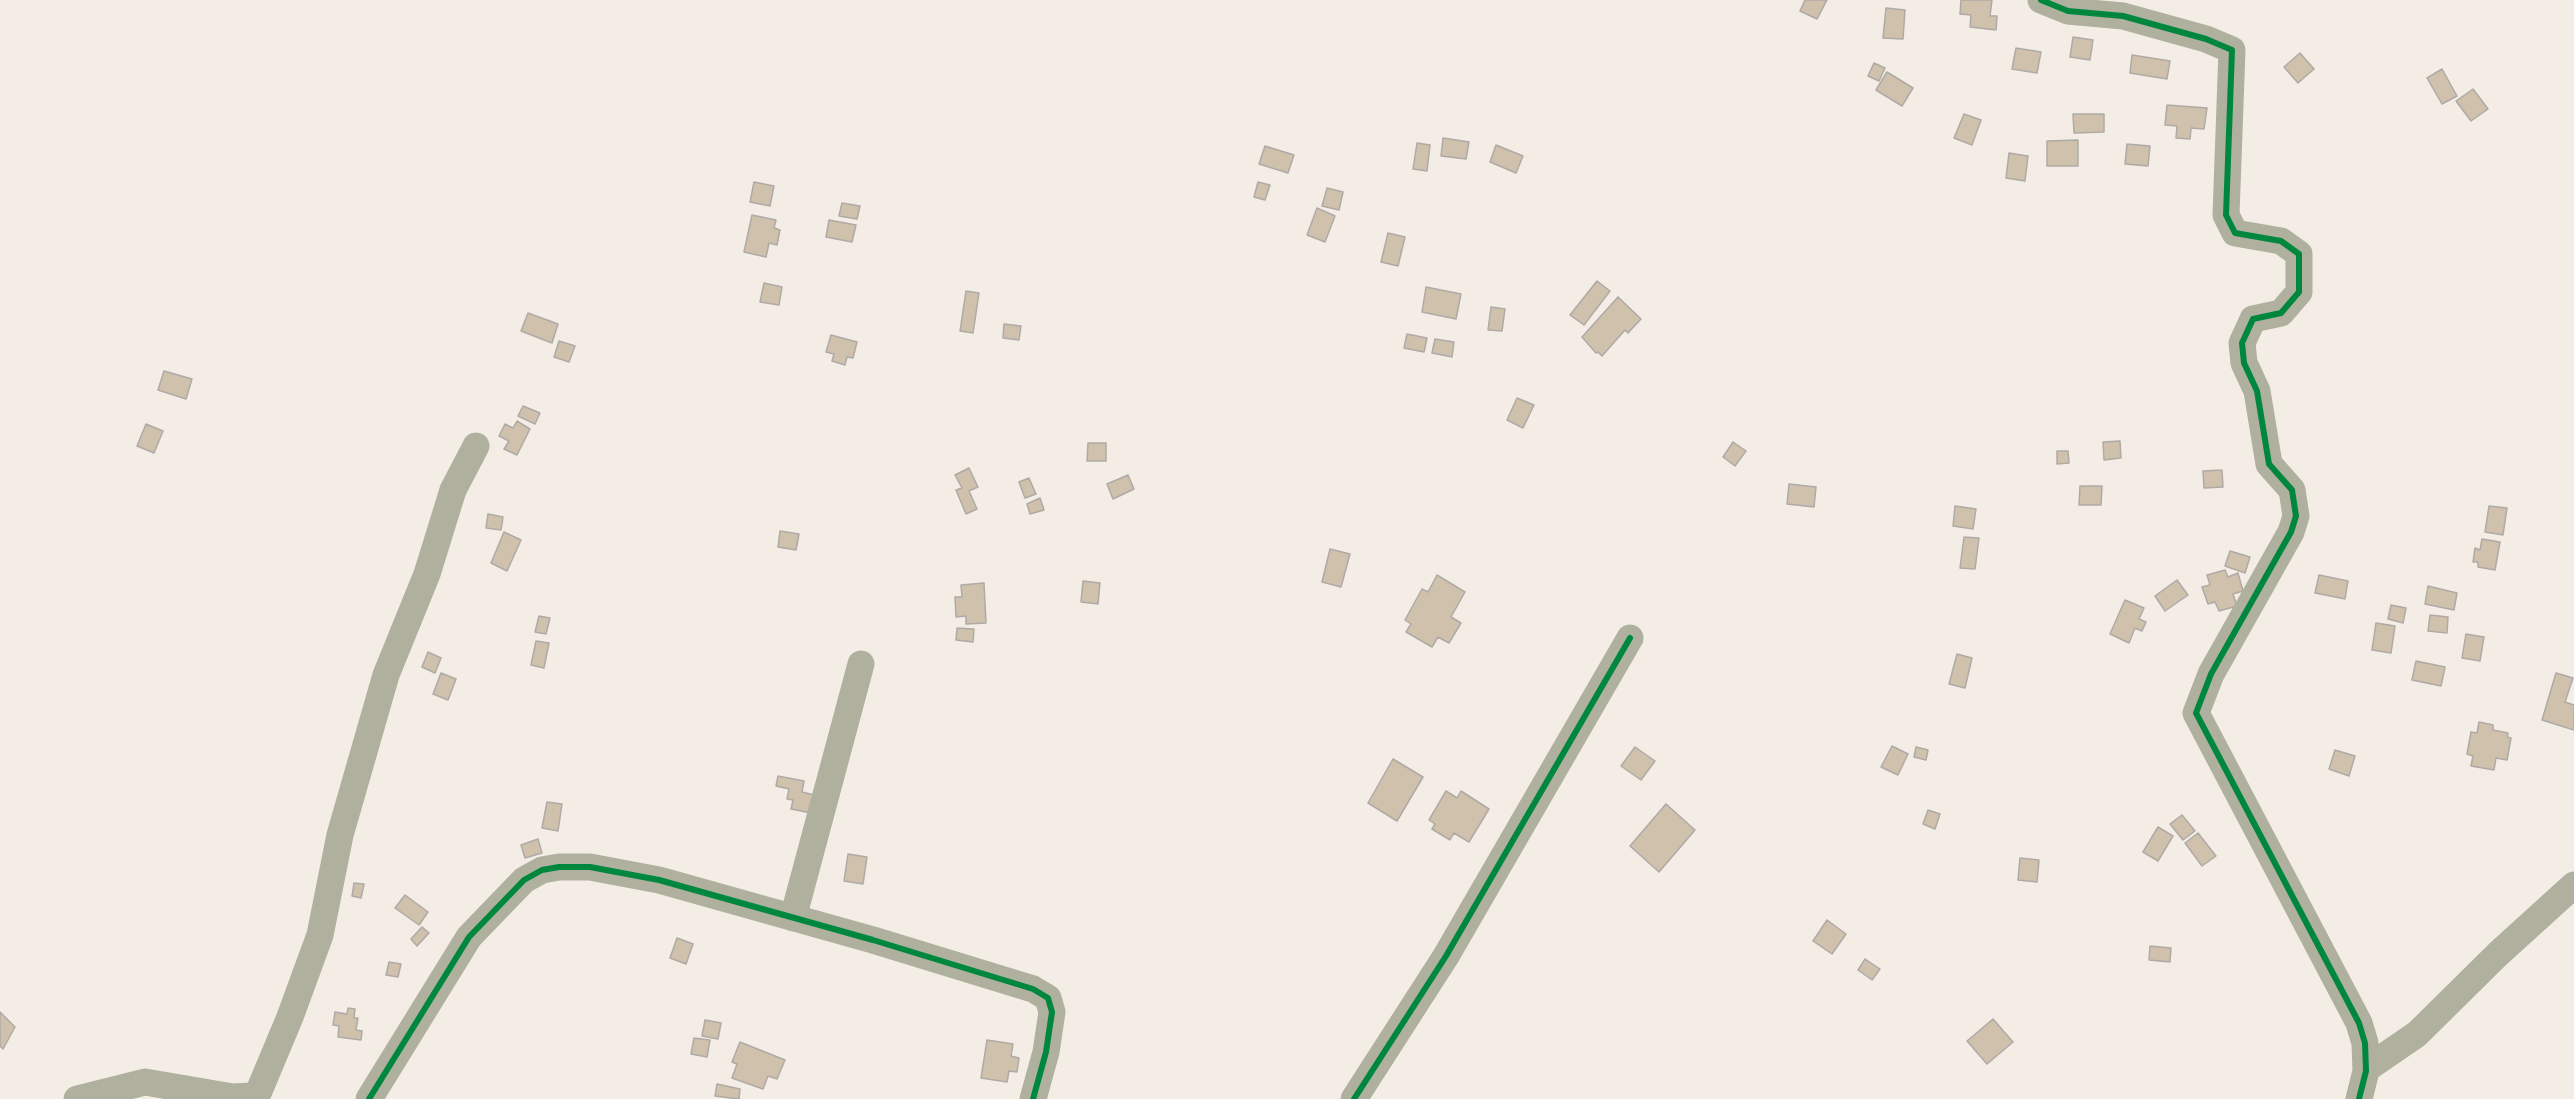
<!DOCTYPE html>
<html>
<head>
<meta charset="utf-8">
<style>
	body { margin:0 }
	canvas { display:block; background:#f3ede6 }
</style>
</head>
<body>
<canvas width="2574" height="1099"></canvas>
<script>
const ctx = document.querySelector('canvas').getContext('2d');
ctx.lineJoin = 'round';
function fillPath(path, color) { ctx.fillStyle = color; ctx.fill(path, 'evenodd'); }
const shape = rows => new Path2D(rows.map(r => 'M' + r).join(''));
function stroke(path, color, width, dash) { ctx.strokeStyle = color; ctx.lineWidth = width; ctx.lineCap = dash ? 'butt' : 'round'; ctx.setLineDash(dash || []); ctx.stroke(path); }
const building = shape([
	[1805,0,1827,0,1817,19,1800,11,1805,0],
	[1961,0,1992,0,1990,16,1997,16,1996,30,1970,27,1971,15,1960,14,1961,0],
	[1886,8,1905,10,1903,39,1883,38,1886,8],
	[2073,37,2093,40,2090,60,2070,57,2073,37],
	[2016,48,2041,52,2037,73,2012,69,2016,48],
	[2300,53,2314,69,2298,83,2284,67,2300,53],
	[2132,55,2170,61,2167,79,2130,73,2132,55],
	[1874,63,1885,68,1879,81,1868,76,1874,63],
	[2442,69,2457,96,2442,104,2427,78,2442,69],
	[1887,72,1913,88,1902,106,1876,90,1887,72],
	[2473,89,2488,109,2471,121,2456,101,2473,89],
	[2167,105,2207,108,2204,129,2191,128,2190,139,2176,138,2177,126,2165,125,2167,105],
	[1964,114,1981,120,1972,145,1954,138,1964,114],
	[2073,114,2104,114,2104,132,2074,133,2073,114],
	[1443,138,1469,142,1466,159,1441,156,1443,138],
	[2078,140,2078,166,2047,166,2047,141,2078,140],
	[1417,143,1430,145,1427,171,1413,169,1417,143],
	[2127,144,2150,146,2148,166,2125,164,2127,144],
	[1496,145,1523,156,1516,173,1490,162,1496,145],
	[1265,146,1294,155,1288,173,1259,164,1265,146],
	[2009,153,2028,156,2025,181,2006,178,2009,153],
	[754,182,774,186,770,206,750,202,754,182],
	[1258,182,1270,185,1265,200,1254,197,1258,182],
	[1327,188,1343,192,1339,210,1322,206,1327,188],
	[842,203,860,206,857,219,839,216,842,203],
	[1317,208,1335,216,1325,242,1307,235,1317,208],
	[752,215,776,220,774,228,780,230,777,245,769,243,766,257,744,252,752,215],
	[829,220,856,225,852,242,826,237,829,220],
	[1388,233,1405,237,1398,266,1381,262,1388,233],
	[1597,281,1610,291,1584,325,1570,315,1597,281],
	[764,283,782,287,779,305,760,302,764,283],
	[1426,287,1461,294,1456,319,1422,312,1426,287],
	[966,291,979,293,973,333,960,331,966,291],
	[1618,297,1641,319,1628,333,1625,330,1602,356,1598,352,1596,353,1582,337,1618,297],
	[1491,307,1505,309,1502,331,1488,330,1491,307],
	[528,313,558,324,552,343,521,331,528,313],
	[1004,324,1021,326,1019,340,1003,338,1004,324],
	[1407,334,1427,338,1424,352,1404,348,1407,334],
	[831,335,857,342,853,358,847,357,845,365,832,361,834,354,826,352,831,335],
	[1435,339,1454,342,1452,357,1432,353,1435,339],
	[559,341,575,346,569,362,554,357,559,341],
	[164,371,192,379,186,399,158,390,164,371],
	[1517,398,1534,405,1523,428,1507,420,1517,398],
	[523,406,540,413,535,424,518,416,523,406],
	[517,421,530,429,517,455,504,449,509,441,499,436,505,424,513,428,517,421],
	[146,424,163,431,154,453,137,446,146,424],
	[2120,441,2121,458,2104,460,2103,442,2120,441],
	[1733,442,1746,451,1735,466,1723,457,1733,442],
	[1088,443,1106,443,1106,461,1087,461,1088,443],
	[2057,451,2068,451,2069,463,2057,464,2057,451],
	[969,468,978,487,969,491,977,509,966,514,956,490,962,488,955,475,969,468],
	[2222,470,2223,487,2204,488,2203,471,2222,470],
	[1128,475,1134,489,1113,499,1107,484,1128,475],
	[1029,478,1036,494,1025,498,1019,482,1029,478],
	[1789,484,1816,487,1814,507,1787,504,1789,484],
	[2080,486,2102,486,2101,505,2079,505,2080,486],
	[1040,498,1044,510,1030,514,1027,504,1040,498],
	[1955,506,1976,509,1973,529,1953,526,1955,506],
	[2489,506,2507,508,2503,535,2485,532,2489,506],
	[488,514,503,517,501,530,486,528,488,514],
	[780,531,799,534,796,550,778,547,780,531],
	[504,532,521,540,507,571,491,563,504,532],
	[1964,537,1979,538,1975,569,1960,568,1964,537],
	[2482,539,2500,542,2495,570,2478,567,2478,562,2473,562,2475,548,2480,550,2482,539],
	[1330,549,1350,554,1341,587,1322,582,1330,549],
	[2230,551,2250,557,2245,573,2225,566,2230,551],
	[2225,570,2228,577,2238,573,2243,591,2233,594,2237,606,2219,611,2215,602,2208,604,2202,587,2210,585,2207,575,2225,570],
	[1437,575,1465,592,1451,617,1461,623,1449,643,1438,637,1432,647,1406,632,1411,624,1405,620,1422,589,1428,592,1437,575],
	[2319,575,2348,581,2345,599,2315,593,2319,575],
	[2177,580,2188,595,2165,611,2155,596,2177,580],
	[1083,581,1100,583,1098,604,1081,602,1083,581],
	[984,583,986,623,966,624,966,616,956,617,955,597,962,597,961,585,984,583],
	[2428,586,2457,593,2454,610,2425,604,2428,586],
	[2125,600,2144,608,2139,619,2146,622,2142,631,2135,628,2129,643,2110,634,2125,600],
	[2391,605,2406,608,2403,623,2388,619,2391,605],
	[2430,615,2448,617,2447,633,2428,631,2430,615],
	[539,616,550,618,546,634,535,632,539,616],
	[2376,623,2395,626,2391,653,2372,650,2376,623],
	[957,628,974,629,973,642,956,640,957,628],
	[2466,634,2484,637,2480,661,2462,658,2466,634],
	[536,641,549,643,544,668,531,665,536,641],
	[428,652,441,658,435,673,422,667,428,652],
	[1957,654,1972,658,1965,688,1949,684,1957,654],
	[2416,661,2445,667,2441,686,2412,680,2416,661],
	[441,673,456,679,448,700,433,694,441,673],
	[2556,673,2573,678,2565,702,2574,705,2574,730,2542,720,2556,673],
	[2479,722,2493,725,2493,730,2508,733,2507,737,2511,738,2507,760,2496,758,2494,770,2471,766,2473,756,2467,754,2471,732,2477,733,2479,722],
	[1892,746,1908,754,1898,775,1881,767,1892,746],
	[1635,747,1655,761,1641,780,1621,766,1635,747],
	[1916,747,1928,750,1926,760,1914,757,1916,747],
	[2335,750,2355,756,2349,776,2329,769,2335,750],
	[1393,759,1423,777,1397,821,1368,803,1393,759],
	[778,776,804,781,802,792,814,795,811,813,791,809,793,800,787,799,789,789,776,786,778,776],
	[1446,791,1457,798,1461,791,1489,809,1469,842,1454,833,1450,840,1432,829,1435,824,1429,820,1446,791],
	[547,802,562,804,558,831,542,828,547,802],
	[1666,804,1695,830,1659,872,1630,846,1666,804],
	[1928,810,1940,814,1935,829,1923,824,1928,810],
	[2182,815,2195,831,2183,840,2170,824,2182,815],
	[2158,827,2173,836,2158,861,2143,852,2158,827],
	[2198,833,2216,856,2202,866,2185,843,2198,833],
	[538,839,542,853,525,858,521,845,538,839],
	[848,854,867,857,863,884,844,881,848,854],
	[2020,858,2039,860,2037,882,2018,880,2020,858],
	[354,883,364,884,361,898,352,896,354,883],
	[405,895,428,912,419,925,395,908,405,895],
	[1827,920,1846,934,1832,954,1813,941,1827,920],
	[422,927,429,933,417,946,411,939,422,927],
	[677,938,693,944,686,964,670,958,677,938],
	[2150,946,2171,948,2170,962,2149,960,2150,946],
	[1865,959,1880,969,1872,980,1858,970,1865,959],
	[389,962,401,964,398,977,386,975,389,962],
	[348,1008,355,1009,354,1018,358,1018,356,1030,362,1031,361,1040,338,1037,339,1026,333,1025,335,1012,347,1014,348,1008],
	[0,1012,15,1027,3,1049,0,1046,0,1012],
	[1993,1019,2013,1042,1987,1064,1967,1041,1993,1019],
	[705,1020,721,1023,718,1039,702,1036,705,1020],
	[694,1038,710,1040,707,1057,691,1054,694,1038],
	[987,1040,1013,1044,1011,1056,1019,1058,1017,1072,1009,1071,1007,1082,981,1078,987,1040],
	[740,1042,785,1060,777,1079,768,1076,763,1089,732,1078,737,1064,732,1062,740,1042],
	[717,1084,740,1089,739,1099,715,1096,717,1084]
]);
const minor = shape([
	[2041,0,2068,11,2123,16,2206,39,2232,50,2226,215,2235,233,2281,241,2299,254,2299,292,2281,313,2253,319,2242,343,2244,363,2257,391,2269,464,2292,490,2296,516,2291,532,2211,674,2196,713,2359,1023,2365,1043,2366,1071,2359,1099],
	[793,918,861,664],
	[2366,1069,2417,1034,2498,954,2574,885],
	[77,1099,145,1082,233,1097,252,1096,259,1091,290,1017,320,935,340,835,386,675,427,574,453,490,476,446],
	[369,1099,469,937,524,880,542,870,559,867,590,867,659,880,873,940,1033,989,1048,998,1052,1012,1046,1052,1033,1099],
	[1354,1099,1446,956,1630,638]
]);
const cycleway = shape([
	[2041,0,2068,11,2123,16,2206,39,2232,50,2226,215,2235,233,2281,241,2299,254,2299,292,2281,313,2253,319,2242,343,2244,363,2257,391,2269,464,2292,490,2296,516,2291,532,2211,674,2196,713,2359,1023,2365,1043,2366,1071,2359,1099],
	[369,1099,469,937,524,880,542,870,559,867,590,867,659,880,873,940,1033,989,1048,998,1052,1012,1046,1052,1033,1099],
	[1354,1099,1446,956,1630,638]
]);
fillPath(building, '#cfc1ac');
stroke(building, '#afaaa6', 1.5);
stroke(minor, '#b0b09f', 27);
stroke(cycleway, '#00873e', 6);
</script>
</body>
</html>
